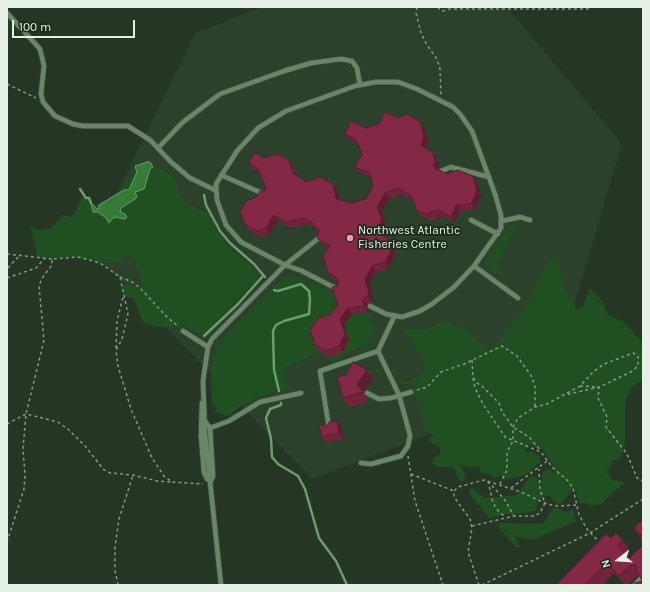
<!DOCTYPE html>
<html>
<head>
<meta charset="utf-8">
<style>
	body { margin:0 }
	#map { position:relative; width:650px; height:592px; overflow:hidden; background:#263625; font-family:Karla,sans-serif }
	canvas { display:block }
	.frame { position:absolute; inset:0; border:8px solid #e6f1e5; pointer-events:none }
	.north { position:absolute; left:598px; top:540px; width:40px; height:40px; -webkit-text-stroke:3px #1c2c1b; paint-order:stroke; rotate:253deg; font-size:11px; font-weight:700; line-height:16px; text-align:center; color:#e6f1e5 }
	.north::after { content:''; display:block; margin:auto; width:14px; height:18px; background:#e6f1e5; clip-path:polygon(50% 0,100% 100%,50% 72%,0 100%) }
	.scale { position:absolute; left:12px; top:20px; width:123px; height:18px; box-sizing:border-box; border:2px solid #e6f1e5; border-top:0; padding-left:5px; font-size:12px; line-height:14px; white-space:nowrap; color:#e6f1e5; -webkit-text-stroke:3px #1c2c1b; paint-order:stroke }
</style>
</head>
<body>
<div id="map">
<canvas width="650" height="592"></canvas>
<div class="frame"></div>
<div class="north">N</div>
<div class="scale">100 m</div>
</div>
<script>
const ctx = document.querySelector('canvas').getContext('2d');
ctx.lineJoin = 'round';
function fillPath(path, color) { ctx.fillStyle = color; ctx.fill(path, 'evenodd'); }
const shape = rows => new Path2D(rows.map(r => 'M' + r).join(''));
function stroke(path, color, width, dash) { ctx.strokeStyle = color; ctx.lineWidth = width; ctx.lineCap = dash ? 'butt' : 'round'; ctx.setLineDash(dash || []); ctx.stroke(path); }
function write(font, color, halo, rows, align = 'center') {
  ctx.font = font + ' Karla,sans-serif'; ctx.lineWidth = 3.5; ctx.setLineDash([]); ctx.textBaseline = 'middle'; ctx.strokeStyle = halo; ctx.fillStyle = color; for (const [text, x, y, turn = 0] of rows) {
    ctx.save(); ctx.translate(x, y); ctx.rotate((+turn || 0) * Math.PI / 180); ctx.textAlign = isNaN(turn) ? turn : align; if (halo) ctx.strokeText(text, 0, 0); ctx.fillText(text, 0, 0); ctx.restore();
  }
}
const built = shape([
	[262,7,507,7,622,144,565,336,443,429,312,479,111,270,88,252,195,33]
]);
const green = shape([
	[135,166,137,172,129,190,124,190,99,209,97,209,91,203,98,212,106,218,108,223,114,217,125,219,119,212,121,208,133,201,134,192,145,187,150,169,153,167,162,169,173,176,179,193,189,205,210,214,216,229,230,248,254,269,257,280,231,305,209,330,200,335,185,326,159,327,143,322,134,299,123,295,121,286,128,283,143,291,138,268,132,256,123,254,123,260,109,263,100,263,78,257,38,258,30,226,37,230,51,229,62,215,70,217,75,213,82,197,96,205,103,202,123,188],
	[514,223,517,224,497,267,505,274,499,275,487,266,484,262,509,227],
	[550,259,560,264,562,282,568,296,577,309,583,307,590,288,603,302,608,315,623,321,641,341,643,351,643,379,630,389,625,402,625,441,620,458,613,461,607,472,613,480,625,482,601,504,592,506,584,503,579,503,576,489,571,491,564,501,559,504,553,501,550,495,540,498,535,511,519,514,506,514,488,518,488,516,473,499,469,491,472,488,485,498,518,495,528,479,533,475,541,481,543,472,548,468,556,474,555,468,543,450,528,444,525,451,526,453,531,451,540,456,540,462,527,474,512,479,505,480,501,476,494,478,489,474,480,472,479,467,468,467,459,463,466,476,464,481,462,481,458,479,457,474,452,467,438,467,433,464,433,458,441,453,439,447,429,441,433,435,424,428,427,424,426,420,419,416,424,406,415,396,414,385,404,384,406,381,418,377,423,373,424,366,422,357,405,331,406,329,422,330,432,327,444,320,455,326,458,324,490,351,524,309],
	[286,276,295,276,338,296,342,311,318,353,285,368,288,387,258,397,239,407,229,416,213,412,216,411,215,405,212,405,211,371,216,351,230,331],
	[368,312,370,315,375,332,368,344,333,360,330,360,320,353,321,352,330,357,344,325,352,314],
	[554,507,566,512,573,509,576,521,533,540,514,536,520,546,517,548,499,528,498,524,503,523,543,524]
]);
const water = shape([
	[147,162,150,162,153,167,150,169,144,189,135,192,137,197,135,199,121,208,120,212,125,214,127,217,125,219,114,217,109,223,106,218,98,212,93,212,91,203,97,209,99,209,99,205,124,190,129,190,137,172,135,166,147,162]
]);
const stream = shape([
	[80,189,86,198,89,198,91,203],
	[204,195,206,205,220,231,230,243,254,264,265,277],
	[274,290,278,291,301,284,309,291,310,300,309,314,284,321,276,325,273,331,274,370,279,391],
	[204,336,238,304,263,276],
	[281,403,281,405,270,409,266,418,271,439,272,457,278,464,298,476,305,489,319,538,336,561,347,585]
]);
const path = shape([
	[417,7,416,13,421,33,427,45,437,59,440,69,441,95],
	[438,7,440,10,443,11,450,9,587,9,593,7],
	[7,84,36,98],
	[7,254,52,259],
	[8,268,19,256],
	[120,277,132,282,140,288,167,317,179,327],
	[7,278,36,268,45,258],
	[116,348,117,321,123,297],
	[472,360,473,378,477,383,482,386,499,403,502,412,513,427,529,437,540,450],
	[473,378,475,388,483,404,505,437,541,452,552,467,567,480,573,488,579,515,587,529,599,542],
	[580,386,599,387,598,398,607,417,606,427,627,454,637,478,643,481],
	[417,390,427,387,441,372,464,364,502,346,517,356,532,377,535,387,535,407],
	[7,424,26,414,58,422,69,430,86,447,103,469,110,473,133,475,157,481,172,482],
	[408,456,415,501,443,585],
	[411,474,454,491],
	[488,481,505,500,514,516],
	[488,481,493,503,499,512,506,517],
	[500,484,507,470,507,452,513,441,513,427,518,418,535,407,547,404,580,386,593,372,604,364,633,353,638,356,638,366,631,372,599,387,565,395],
	[511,488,547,461],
	[472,526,514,516,534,516,540,513,545,503,540,490,539,469],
	[7,542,24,489,25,475,23,449,26,414,44,340,39,286,42,278,52,265,52,259,78,257,100,263,120,277,128,314,122,339,116,350,118,366,131,409,152,458,164,476,172,482,203,484],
	[118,585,115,570,115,547,119,519,133,475],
	[479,585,468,552,472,528,470,519,454,497,454,491,458,487,484,480,521,492,547,504,558,506,576,505],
	[482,585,590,533,643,499]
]);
const service = shape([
	[7,13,40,49,44,66,41,94,43,102,55,116,73,124,83,126,128,126,150,140,171,162,190,178,215,190],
	[158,148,183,122,220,94,284,71,311,63,341,59,352,61,357,68,360,85],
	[441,171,451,167,489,177],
	[221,175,264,194],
	[471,220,498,234],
	[502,221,520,217,530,220],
	[320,237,285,265,241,242,226,225,217,200,216,184,237,151,258,128,286,111,355,86,376,82,398,82,417,89,453,107,460,114,472,131,495,194,501,215,501,228,474,266,454,287,432,304,420,311,402,317,386,314,370,306],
	[474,266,518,298],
	[183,331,208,347],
	[367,393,379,399,391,398,411,392],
	[202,403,201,435,204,472,207,479],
	[204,420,210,428,213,476,210,483],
	[210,428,229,421,260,402,301,393],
	[329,428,320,371,378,351,394,317],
	[361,463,371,464,401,456,408,446,410,435,399,395,378,351],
	[221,585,205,434,203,381,208,347,212,339,285,265,302,271,339,290],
	[635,585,641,578]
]);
const wall = shape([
	[398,118,420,122,424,128,428,140,426,149,432,152,436,157,440,167,438,169,447,174,477,182,481,197,475,209,460,211,455,222,443,216,431,220,421,216,417,211,414,201,403,194,389,199,381,212,386,224,382,235,389,239,393,245,395,256,389,268,376,272,369,285,373,298,371,302,367,305,368,312,352,314,344,325,349,340,343,352,330,357,319,351,315,345,330,315,338,305,338,282,332,278,328,272,328,248,323,245,318,239,318,233,315,227,307,224,290,228,278,220,270,234,261,237,249,230,245,224,257,197,264,191,266,188,260,173,253,169,249,163,265,158,292,164,296,176,307,182,337,190,339,199,352,203,366,199,373,186,371,177,359,172,355,167,362,154,359,145,349,139,345,134,366,128],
	[367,370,373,379,363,393,369,401,349,407,343,398],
	[341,426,343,439,326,442,322,437,326,427],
	[643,519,643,543,640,540,641,539,634,528],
	[611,538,623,540,630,550,626,554,630,558,643,545,643,585,642,581,638,575,628,585,626,585,614,573,603,585,556,585]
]);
const shadedWall = shape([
	[420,122,424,128,428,140,425,152,421,146],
	[432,152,436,157,440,167,437,170,434,168],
	[288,159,292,164,298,180,294,174],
	[473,176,477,182,481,197,475,209,471,204],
	[333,184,337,190,340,204,336,199],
	[385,193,389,199,381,212,386,224,380,238,376,232,377,207],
	[456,205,460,211,455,222,451,217],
	[274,215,278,220,270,234,266,228],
	[389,239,393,245,395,256,389,268,385,262],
	[372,266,376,272,369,285,373,298,371,302,367,297,365,279],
	[362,299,367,305,368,312,364,306],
	[348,308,352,314,344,325,349,340,343,352,339,346,340,319],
	[367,370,373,379,363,393,357,384],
	[337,421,341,426,343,439,339,433]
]);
const building = shape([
	[385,112,398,118,407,114,420,122,424,135,421,146,432,152,436,162,433,164,434,168,447,174,458,170,473,176,477,191,471,204,456,205,451,217,439,210,426,214,417,211,412,197,399,188,385,193,377,207,382,219,376,232,389,239,391,250,385,262,372,266,365,279,369,292,367,297,362,299,364,306,348,308,340,319,345,334,339,346,326,351,315,345,310,330,318,318,330,315,338,305,332,287,338,286,338,279,328,272,323,256,330,246,318,239,317,235,320,230,315,228,313,223,303,218,286,222,274,215,266,228,257,231,245,224,240,212,246,201,257,197,260,191,264,191,266,188,258,169,249,163,254,153,265,158,277,154,288,159,294,174,307,182,320,177,333,184,336,199,352,203,366,199,373,186,370,173,355,167,362,154,357,140,345,134,351,121,366,128,379,124,385,112],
	[353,362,367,370,357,384,363,392,343,398,337,377,346,375,353,362],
	[337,421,339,433,322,437,319,424,326,427,329,422,337,421],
	[643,519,643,542,640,540,643,537,634,528,643,519],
	[616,533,623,540,617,546,630,558,643,545,643,579,636,571,637,567,635,564,630,566,619,576,607,563,585,585,556,585,606,534,611,538,616,533],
	[643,581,643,585,635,585,635,583,643,581]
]);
const markers = [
	[350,238,4,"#f29aae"]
];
const poiNames = [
	["Northwest Atlantic",358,231],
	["Fisheries Centre",358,245]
];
fillPath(built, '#2b412b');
fillPath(green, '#205021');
fillPath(water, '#357b36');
stroke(water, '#6a9e6a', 1);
stroke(stream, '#6a9e6a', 2.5);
stroke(service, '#455444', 6);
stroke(path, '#8a9789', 1.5, [3, 3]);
stroke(service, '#6a8668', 4.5);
fillPath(wall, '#71233b');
fillPath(shadedWall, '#5c1d30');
fillPath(building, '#832945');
stroke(building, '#5c1d30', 1);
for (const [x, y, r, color] of markers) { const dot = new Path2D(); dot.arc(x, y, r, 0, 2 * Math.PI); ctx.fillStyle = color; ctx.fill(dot); stroke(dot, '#1c2c1b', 1.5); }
write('12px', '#e6f1e5', '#1c2c1b', poiNames, 'left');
</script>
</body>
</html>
